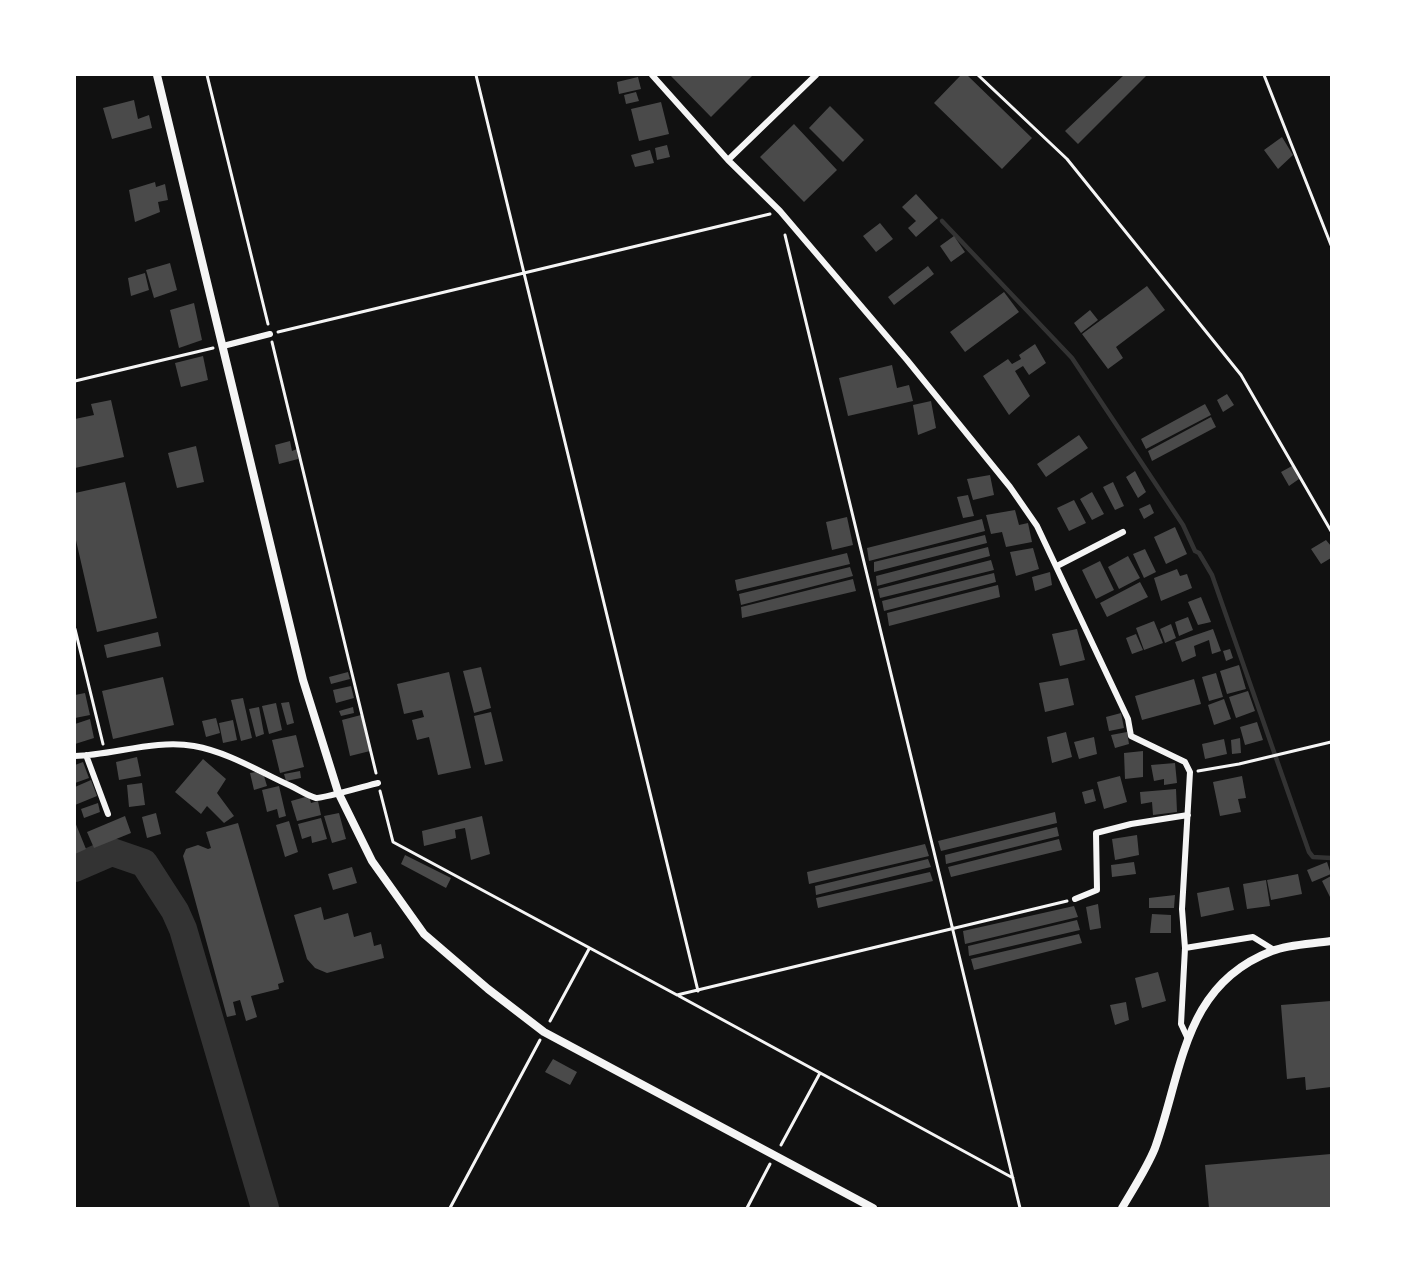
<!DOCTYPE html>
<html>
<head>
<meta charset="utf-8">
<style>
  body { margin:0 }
  #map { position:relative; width:1406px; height:1283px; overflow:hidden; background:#111; font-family:"Noto Sans",sans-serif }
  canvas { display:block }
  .frame { position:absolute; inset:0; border:76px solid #fff; pointer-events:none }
</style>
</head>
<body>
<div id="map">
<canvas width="1406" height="1283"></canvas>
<div class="frame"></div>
</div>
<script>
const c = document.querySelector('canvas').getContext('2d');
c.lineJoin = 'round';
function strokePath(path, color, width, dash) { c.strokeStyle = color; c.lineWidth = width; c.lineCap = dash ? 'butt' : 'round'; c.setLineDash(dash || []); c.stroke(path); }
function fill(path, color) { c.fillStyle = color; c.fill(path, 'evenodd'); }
strokePath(new Path2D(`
  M942,221L1072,358L1183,525L1195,551L1199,553L1212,575L1309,852L1313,857L1331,858`), '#333', 4.5);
strokePath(new Path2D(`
  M75,868L112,852L144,863L175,911L183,929L265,1208`), '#333', 28);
fill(new Path2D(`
  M670,75H753L711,117Z
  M961,75H967L1032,138L1002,169L934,103Z
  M1124,75H1147L1078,144L1065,131Z
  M638,77L641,89L619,94L617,82Z
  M636,92L639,101L626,104L624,95Z
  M134,100L138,119L149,115L152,128L112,139L103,108Z
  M661,102L669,134L639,141L631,109Z
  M830,106L864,140L843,162L809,128Z
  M794,124L837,170L804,202L760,157Z
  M1282,137L1293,155L1278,169L1264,150Z
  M667,145L670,157L657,160L655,148Z
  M650,150L654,163L635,167L631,155Z
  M155,182L156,187L165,184L168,200L158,202L160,212L135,222L129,190Z
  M916,194L938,218L916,237L908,228L916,221L902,207Z
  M880,223L893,239L876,252L863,236Z
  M954,236L965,252L951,262L940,246Z
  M170,263L177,290L154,298L146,270Z
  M928,266L934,274L894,305L888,297Z
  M145,273L149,290L131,296L128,278Z
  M1147,286L1165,310L1116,347L1123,358L1108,369L1082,334Z
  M1004,292L1019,312L965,352L950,332Z
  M194,303L202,340L179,348L170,310Z
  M1090,310L1098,320L1081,333L1074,323Z
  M1035,344L1046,363L1029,375L1023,366L1015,371L1030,396L1009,415L983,376L1008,359L1012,364L1021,359L1019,355Z
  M203,356L208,380L181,387L175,363Z
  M892,365L897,388L909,385L913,401L848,416L839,378Z
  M1227,394L1234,405L1223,412L1217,400Z
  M111,400L124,457L75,468V419L94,415L91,404Z
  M931,401L936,428L918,435L913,405Z
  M1205,404L1211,415L1146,449L1141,439Z
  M1211,417L1216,427L1152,461L1148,451Z
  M1079,435L1088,448L1046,477L1037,464Z
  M290,441L292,451L297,449L298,459L279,464L275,445Z
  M196,446L204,482L177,488L168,453Z
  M1292,466L1299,479L1289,486L1281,472Z
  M1135,471L1146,492L1138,498L1126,477Z
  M990,475L994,495L973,500L967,479Z
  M125,482L157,618L97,632L75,536V493Z
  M1113,482L1124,506L1115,510L1103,487Z
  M1092,492L1104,514L1092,520L1080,499Z
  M968,495L974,516L963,518L957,497Z
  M1074,500L1086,523L1069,531L1057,508Z
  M1150,504L1154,513L1144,519L1139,509Z
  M1015,510L1019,525L1028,523L1032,542L1006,547L1002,532L991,534L986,515Z
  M847,517L853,545L832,550L826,522Z
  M982,519L985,531L869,561L867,548Z
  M1175,527L1187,554L1166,564L1154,537Z
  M985,535L987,543L874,572V562Z
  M1326,540L1331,546V558L1321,564L1311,549Z
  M988,547L990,556L877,586L876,576Z
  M1033,548L1039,569L1016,576L1010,552Z
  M1145,549L1156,572L1144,578L1133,554Z
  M847,553L850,564L737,591L735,580Z
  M1128,556L1140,578L1119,589L1108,567Z
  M991,560L994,570L880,598L878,589Z
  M1100,561L1114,590L1096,599L1082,570Z
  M850,567L853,576L741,605L739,594Z
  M1177,569L1180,576L1187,574L1192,588L1161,601L1154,578Z
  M1050,572L1052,585L1035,591L1032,577Z
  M994,573L996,582L884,611L882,601Z
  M853,579L856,591L742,618L741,607Z
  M1140,582L1148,597L1107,617L1100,603Z
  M998,585L1000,597L889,626L887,613Z
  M1201,597L1211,622L1198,625L1188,602Z
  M1188,617L1193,630L1179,636L1175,622Z
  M1154,621L1163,643L1144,650L1136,628Z
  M1171,624L1176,638L1165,643L1160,629Z
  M1077,629L1085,660L1060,666L1052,634Z
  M1213,629L1221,651L1212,654L1209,640L1194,646L1196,656L1182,662L1175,642Z
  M158,632L161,646L107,658L104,645Z
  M1136,634L1143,650L1132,654L1126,638Z
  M1230,649L1233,658L1226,661L1223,651Z
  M1239,665L1246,689L1227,694L1220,671Z
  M481,667L491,708L474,713L463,671Z
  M348,672L350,679L331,684L329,677Z
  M449,672L471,768L438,775L429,737L417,740L412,720L424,717L422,710L404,714L397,684Z
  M1216,673L1223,697L1209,701L1202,677Z
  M163,677L174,725L113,739L102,691Z
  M1068,678L1074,705L1045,712L1039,683Z
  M1194,679L1201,704L1142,720L1135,696Z
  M351,686L354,698L336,703L333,690Z
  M1248,691L1255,711L1236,718L1229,697Z
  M85,693L90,715L75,718V695Z
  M243,698L252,738L241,741L231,700Z
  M1224,699L1231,719L1214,725L1208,705Z
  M289,702L294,723L287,725L281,703Z
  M276,703L282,730L269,734L262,706Z
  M259,707L264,734L256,737L249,709Z
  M353,707L354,713L341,716L339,711Z
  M491,712L503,761L485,765L474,716Z
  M1121,713L1124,728L1109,731L1106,717Z
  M361,715L370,751L350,756L342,720Z
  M216,718L220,733L206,737L202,721Z
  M90,719L94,738L75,744V724Z
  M233,720L237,740L223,743L219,723Z
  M1257,722L1263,740L1245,745L1240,727Z
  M1066,732L1072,757L1052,763L1047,737Z
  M1127,732L1129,744L1115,748L1111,735Z
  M296,735L304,767L280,773L272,740Z
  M1094,737L1097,754L1079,759L1074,742Z
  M1240,738L1241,753L1232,754L1231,740Z
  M1224,739L1227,754L1205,759L1202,744Z
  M1143,751V777L1125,779L1124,753Z
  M137,757L141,776L119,780L116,762Z
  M203,759L226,779L217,793L234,816L224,823L207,806L201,814L175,792Z
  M83,762L89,778L75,783V765Z
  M1175,763L1177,783L1164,785V779L1154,781L1151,765Z
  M300,771L301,778L286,781L284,774Z
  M256,772L264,776L267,786L254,790L250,773Z
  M1120,776L1127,802L1104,809L1097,782Z
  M1242,776L1246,798L1238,799L1241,812L1220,816L1213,782Z
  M91,780L97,796L75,805V787Z
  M142,783L145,805L129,807L127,785Z
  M279,786L286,816L279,818L277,809L267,812L262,790Z
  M1093,789L1096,801L1085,804L1082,792Z
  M1176,789L1177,812L1153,815L1152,802L1141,804L1140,792Z
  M309,796L311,803L318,801L321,815L297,821L291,801Z
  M98,803L100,812L84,818L81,809Z
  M1055,812L1057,823L941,851L938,841Z
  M156,813L161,834L147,838L142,817Z
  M339,813L346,839L332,843L324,816Z
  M125,816L131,833L94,848L87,832Z
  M482,816L490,854L471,860L465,828L455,830L456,838L424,846L422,831Z
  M321,818L327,839L312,843L311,836L302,839L298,824Z
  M289,821L298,852L285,857L276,825Z
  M75,822L86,849L75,854Z
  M238,823L284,982L278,984L279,989L251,996L257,1017L246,1021L240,1000L233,1002L236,1015L227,1017L183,856L186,849L198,845L208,849L211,848L206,832Z
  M1057,827L1059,836L946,864L945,855Z
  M1137,835L1139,855L1115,860L1112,839Z
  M1059,839L1062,850L951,877L948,867Z
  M925,844L929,856L809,884L807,872Z
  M405,855L451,878L446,888L401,864Z
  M928,859L931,867L816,895L815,886Z
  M1134,862L1136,874L1112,877L1111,865Z
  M1327,862L1331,874L1312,882L1307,870Z
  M352,867L357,883L333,890L328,874Z
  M930,872L933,881L818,908L816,898Z
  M1298,874L1302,894L1271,900L1267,880Z
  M1331,876V899L1322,881Z
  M1266,880L1270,906L1247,909L1243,884Z
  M1229,887L1234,910L1201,917L1197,893Z
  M1175,895L1174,908H1149V898Z
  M1098,904L1101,928L1090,930L1086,907Z
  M1074,906L1078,917L965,944L963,931Z
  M321,907L324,920L348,913L354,937L371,932L374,946L381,944L384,958L327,973L315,968L307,959L294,915Z
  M1152,914L1171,915V933H1150Z
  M1077,920L1080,930L969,956L968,946Z
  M1079,934L1082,943L974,970L971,959Z
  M1158,972L1166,1001L1142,1008L1135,978Z
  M1331,1001V1087L1306,1090L1305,1077L1287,1079L1281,1005Z
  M1126,1002L1129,1020L1115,1025L1110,1005Z
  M553,1059L577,1072L570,1085L545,1072Z
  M1331,1154V1208H1209L1205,1165Z`), '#4a4a4a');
strokePath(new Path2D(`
  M207,75L268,324
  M476,75L698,991
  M978,75L1067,159L1241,375L1331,531
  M1264,75L1331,245
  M785,235L1020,1208
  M278,332L770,214
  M272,342L376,773
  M75,381L213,348
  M75,629L103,744
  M1198,771L1239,764L1331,742
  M380,791L393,842L677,995L1067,901
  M679,996L1013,1178
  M550,1021L589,949
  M781,1145L820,1073
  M450,1208L540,1040
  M747,1208L770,1164`), '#f5f5f5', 3);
strokePath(new Path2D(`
  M652,75L728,160L780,211L907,360L1010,487L1037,526L1128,719L1131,736L1185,762L1190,772L1182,909L1185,948L1181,1024L1188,1039
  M728,160L816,75
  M223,346L270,334
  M1057,566L1123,532
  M86,755L108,814
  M75,756C113,755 156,739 194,746C228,752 260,772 291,786C299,790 308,796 316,798C322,799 369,785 378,783
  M1075,899L1097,890L1096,833L1131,824L1188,815
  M1185,948L1253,937L1274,950`), '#f5f5f5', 6);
strokePath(new Path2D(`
  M157,75L303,680L338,792L372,861L424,934L488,989L544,1032L873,1208
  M1122,1208C1133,1189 1147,1168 1155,1148C1183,1070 1183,985 1272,951C1290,944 1312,944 1331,941`), '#f5f5f5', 8);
</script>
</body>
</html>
